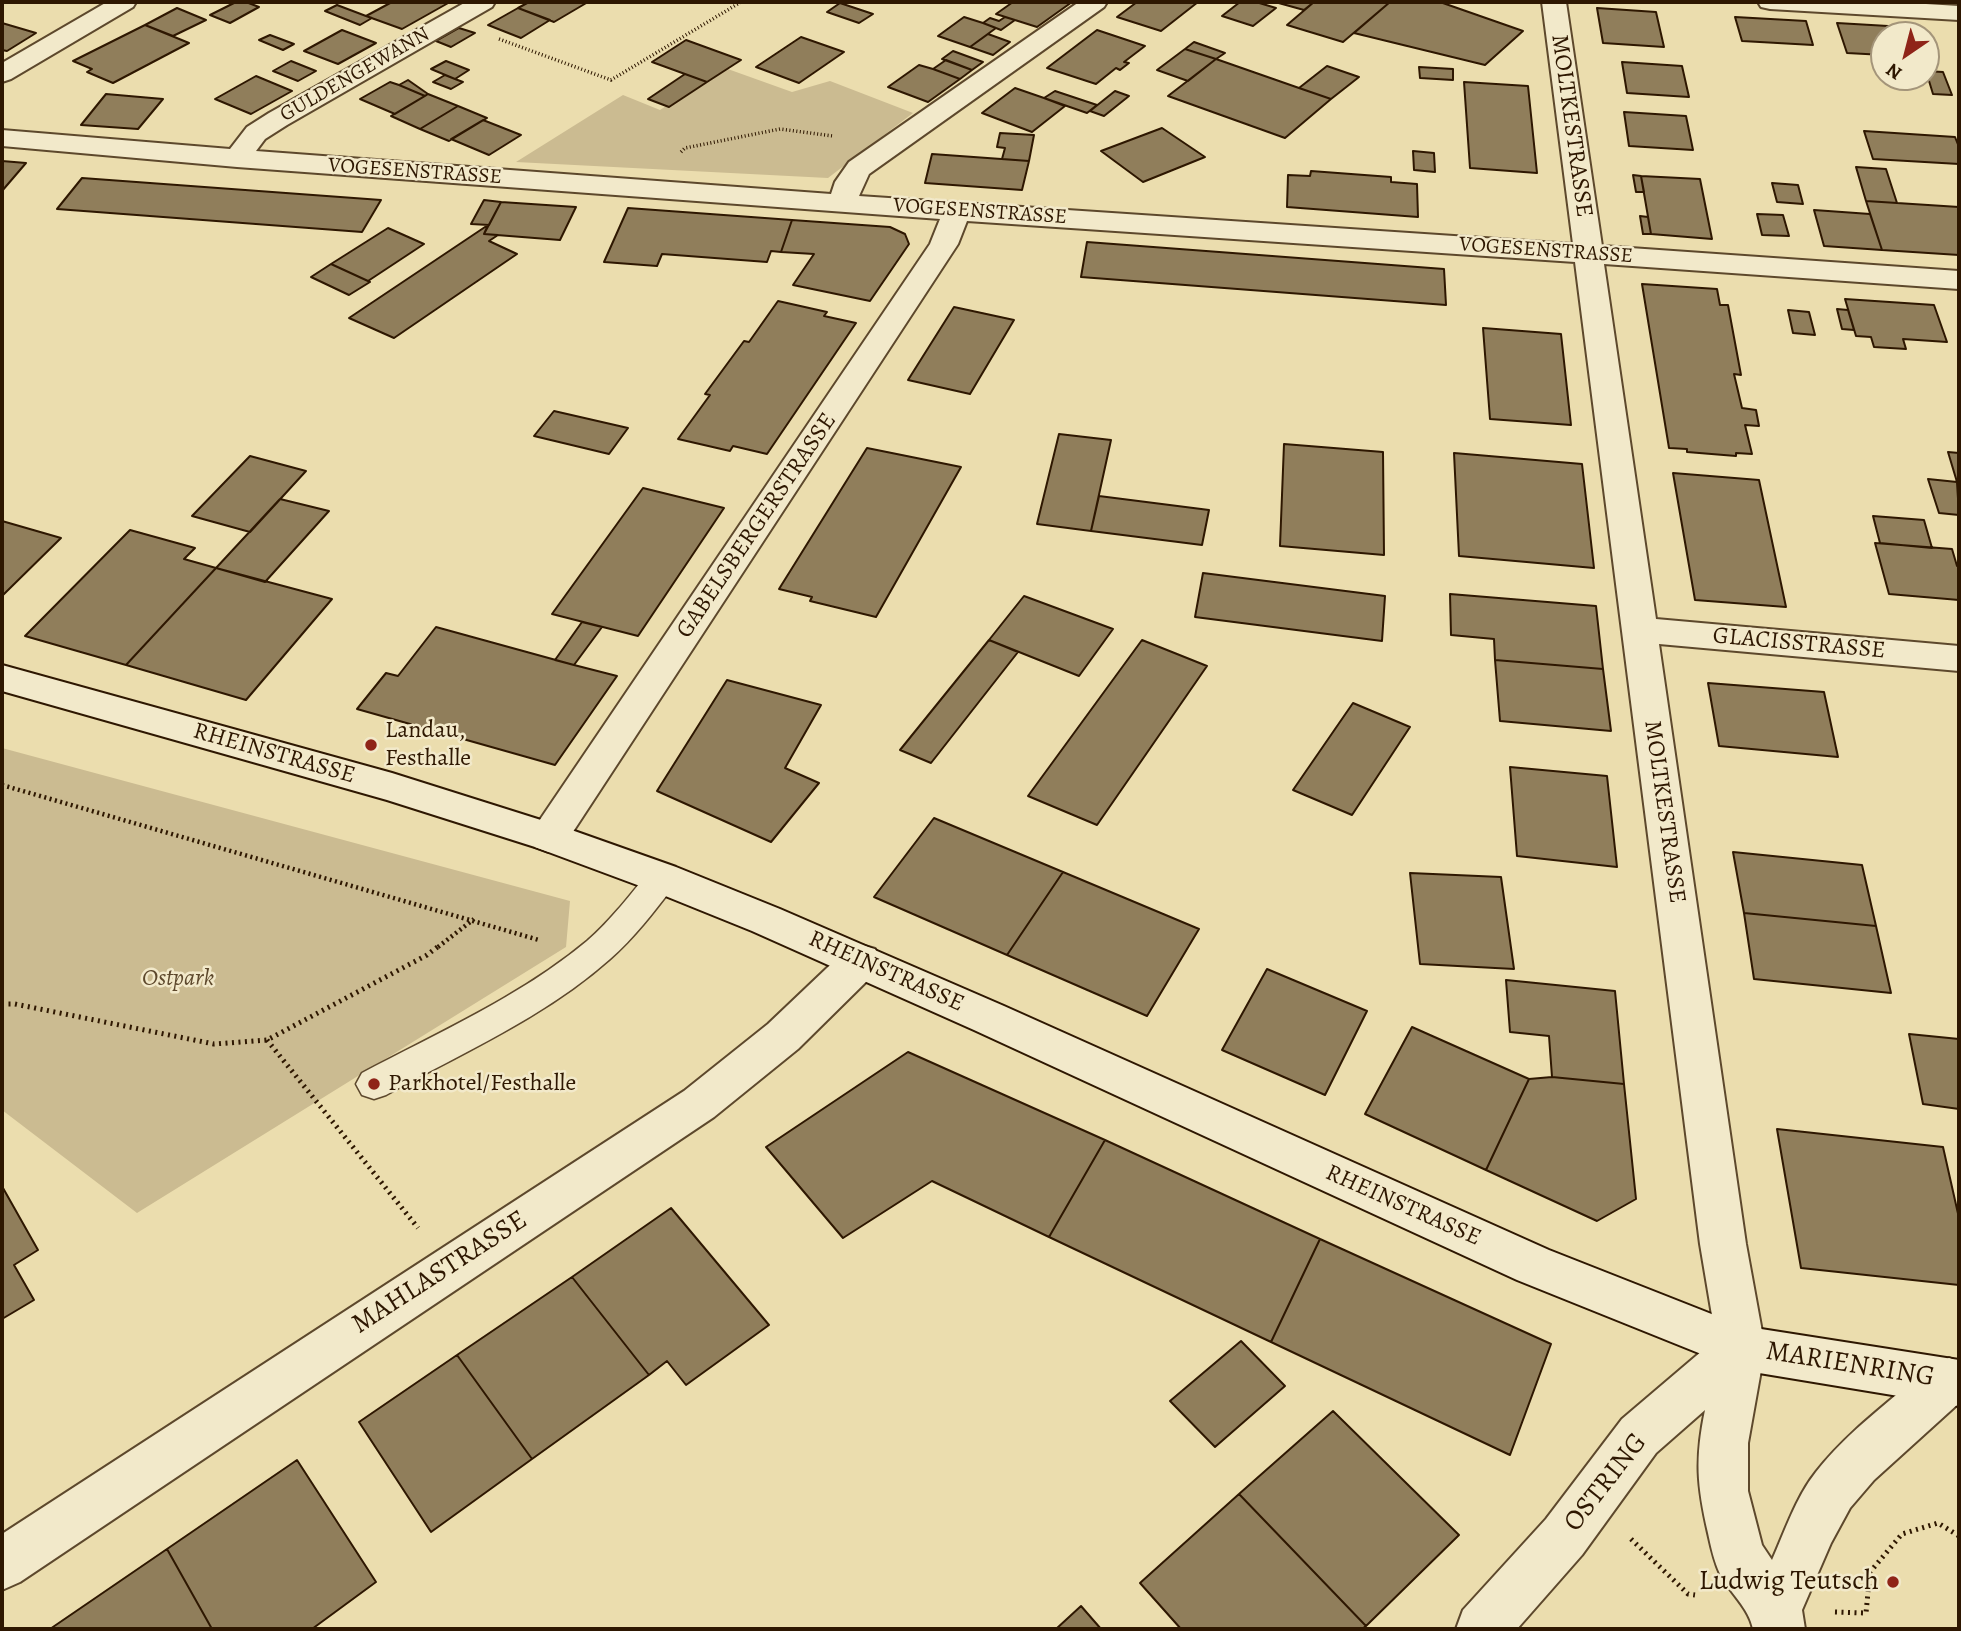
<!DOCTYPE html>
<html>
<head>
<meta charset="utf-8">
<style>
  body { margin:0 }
  #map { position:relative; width:1961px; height:1631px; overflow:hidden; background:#ebddae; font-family:Alegreya,serif }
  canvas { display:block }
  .frame { position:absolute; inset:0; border:4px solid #2e1701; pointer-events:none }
  .north { position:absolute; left:1870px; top:21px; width:70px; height:70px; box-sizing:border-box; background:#f2e9ca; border:2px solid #a4957a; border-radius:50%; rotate:215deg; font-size:19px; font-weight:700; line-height:28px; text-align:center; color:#2e1701 }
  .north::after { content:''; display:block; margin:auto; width:24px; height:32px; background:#8f2418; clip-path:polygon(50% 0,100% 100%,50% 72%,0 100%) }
</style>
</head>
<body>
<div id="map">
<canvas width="1961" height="1631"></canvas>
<div class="frame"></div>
<div class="north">N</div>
</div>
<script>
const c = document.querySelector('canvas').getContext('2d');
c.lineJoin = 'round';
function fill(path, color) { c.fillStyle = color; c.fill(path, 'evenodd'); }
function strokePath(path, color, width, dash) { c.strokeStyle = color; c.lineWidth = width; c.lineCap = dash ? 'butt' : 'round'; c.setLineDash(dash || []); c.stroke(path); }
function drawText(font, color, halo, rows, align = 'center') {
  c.font = font + ' Alegreya,serif'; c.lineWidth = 5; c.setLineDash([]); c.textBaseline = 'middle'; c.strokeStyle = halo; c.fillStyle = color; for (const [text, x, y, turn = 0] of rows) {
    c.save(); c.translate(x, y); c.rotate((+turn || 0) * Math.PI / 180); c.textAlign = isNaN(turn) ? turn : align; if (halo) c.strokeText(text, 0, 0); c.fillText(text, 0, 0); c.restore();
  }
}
fill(new Path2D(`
  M725,68L792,92L830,81L913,113L828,178L516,162L623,95L660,110Z
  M2,748L570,901L566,947L137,1213L2,1110Z`), '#cbbb91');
const building = new Path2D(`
  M236,2H246L259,7L230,23L210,15Z
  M392,2H450L402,29L366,16Z
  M529,2H588L554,22L518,8Z
  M1013,2H1072L1037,27L996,14Z
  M1137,2H1198L1161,31L1117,17Z
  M1240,2H1256L1276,8L1253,26L1222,16Z
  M1275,2H1314L1304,10Z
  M1314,2H1390L1343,42L1287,25Z
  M1390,2H1440L1523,31L1485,65L1354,33Z
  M840,3L873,14L859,23L827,12Z
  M337,5L366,16L372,18L360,25L325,11Z
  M177,8L206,20L173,36L145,25Z
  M518,8L550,20L521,38L488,25Z
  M1597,8L1656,12L1664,47L1603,43Z
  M964,17L983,23L996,28L970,47L938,36Z
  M1005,17L1015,20L1001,30L983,23L990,18L999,21Z
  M1735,17L1806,21L1813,45L1742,41Z
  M2,23L36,33L7,51L2,50Z
  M1837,23L1905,27L1908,35H1884V55L1847,53Z
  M145,25L189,43L113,83L87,72L92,69L73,61Z
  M459,28L475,33L451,47L436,41Z
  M342,30L376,43L338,64L304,51Z
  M1097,30L1145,46L1124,62L1129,63L1120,70L1116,68L1096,84L1047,68Z
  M988,34L1010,42L993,55L970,47Z
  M270,35L294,44L283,50L259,40Z
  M801,37L844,52L799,83L756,67Z
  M686,40L741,60L707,82L652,62Z
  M1194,42L1225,53L1216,59L1185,49Z
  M1185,49L1216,59L1188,81L1157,70Z
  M953,51L983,62L972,70L942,59Z
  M1216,59L1299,88L1331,99L1285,138L1168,96Z
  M946,60L972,70L960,79L933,69Z
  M291,61L316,71L298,81L273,71Z
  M446,61L469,70L455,79L431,69Z
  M1622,62L1682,66L1689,97L1627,93Z
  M919,65L933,69L960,79L928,102L888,87Z
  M1327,66L1359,77L1331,99L1299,88Z
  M1419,67L1453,69V80L1420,78Z
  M1926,71L1943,72L1952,95L1933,94Z
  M685,74L707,82L669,107L648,99Z
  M445,75L455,79L463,82L451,89L433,82Z
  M256,76L292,91L251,114L215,99Z
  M408,80L428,94L425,96L399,85Z
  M390,82L399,85L425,96L395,114L360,99Z
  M1464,82L1528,86L1537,173L1470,168Z
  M1015,88L1044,98L1065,106L1032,132L982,113Z
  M1055,91L1097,105L1087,113L1044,98Z
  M1115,91L1129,96L1104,116L1090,111Z
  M106,94L163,99L138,129L81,125Z
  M428,94L458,106L420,129L391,116Z
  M458,106L487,118L449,141L420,129Z
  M1624,112L1686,116L1693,150L1629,146Z
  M483,120L521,135L489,155L451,139Z
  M1162,128L1205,157L1143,182L1101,151Z
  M1864,131L1955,137L1959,147V164L1873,159Z
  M1000,133L1034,135L1029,161L1002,159L1005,148L997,147Z
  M1413,151L1434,153L1435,172L1414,170Z
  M932,154L1029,161L1022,190L925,183Z
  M2,161L26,163L2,191Z
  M1856,167L1886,169L1897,203L1866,201Z
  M1311,171L1391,177V182L1417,184L1418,217L1287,207L1288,175L1310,176Z
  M1633,175L1641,176L1644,192H1636Z
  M1641,176L1700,179L1712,239L1651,234Z
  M82,178L381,200L362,232L57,209Z
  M1772,183L1798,185L1803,204L1777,202Z
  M484,200L501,202L489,225L471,224Z
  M1866,201L1959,207V255L1882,250Z
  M501,202L576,207L560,240L484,234Z
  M628,208L792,220L781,252L771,251L767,262L662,254L657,266L604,262Z
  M1814,210L1870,214L1882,250L1824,246Z
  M1757,214L1783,215L1789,236L1762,235Z
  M1640,216L1648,217L1651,234H1643Z
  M792,220L890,227L905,234L909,244L870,301L793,285L814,254L781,252Z
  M488,225L484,234L498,235L489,241L517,254L394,338L349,318Z
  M388,228L424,244L368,281L331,264Z
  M1087,242L1444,269L1446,305L1081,277Z
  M331,264L368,281L370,282L349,295L311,277Z
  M1642,284L1717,289L1720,305H1728L1741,375L1734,374L1742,408L1756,410L1759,426L1745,425L1752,454L1736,453V456L1687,452V449L1669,448Z
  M1845,299L1934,305L1947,342L1903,339L1906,349L1874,347L1871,337L1856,336Z
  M778,301L827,312L824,316L856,323L767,454L733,446L730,451L678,439L710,395L705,394L744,341L749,342Z
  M954,307L1014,320L970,394L908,380Z
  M1837,309L1848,310L1854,330L1842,329Z
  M1788,310L1809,312L1815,335L1793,333Z
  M1483,328L1561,334L1571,425L1490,419Z
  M554,411L628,428L609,454L534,436Z
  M1059,434L1111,440L1091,531L1037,524Z
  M1284,444L1383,452L1384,555L1280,546Z
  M867,448L961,467L876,617L810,601L812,597L779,589Z
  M1948,452L1959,453V482H1957Z
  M1454,453L1582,464L1594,568L1459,556Z
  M250,456L306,471L250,532L192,516Z
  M1673,473L1759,480L1786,607L1695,600Z
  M1928,479L1957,482L1959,515L1939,513Z
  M643,488L724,508L638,636L552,614Z
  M1099,496L1209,510L1202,545L1091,531Z
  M280,499L329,511L265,582L216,568Z
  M1873,516L1924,520L1932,548L1880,543Z
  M2,521L61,538L2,596Z
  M130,530L195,548L184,559L216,568L126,665L25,636Z
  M1875,543L1952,549L1957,566H1959V600L1889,594Z
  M216,568L332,599L246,700L126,665Z
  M1203,573L1385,596L1382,641L1195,617Z
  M1450,594L1596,606L1603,669L1495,660L1494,639L1451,635Z
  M1024,596L1113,629L1079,676L989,640Z
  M582,622L602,627L574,665L555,660Z
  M436,627L574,665L617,676L555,765L357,709L386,673L398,676Z
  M989,640L1018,652L931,763L900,750Z
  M1142,640L1207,666L1097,825L1028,796Z
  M1495,660L1603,669L1611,731L1500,721Z
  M727,680L821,705L785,768L819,783L771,842L657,791Z
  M1708,683L1824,692L1838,757L1719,746Z
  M1353,703L1410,727L1352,815L1293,790Z
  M1510,767L1607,776L1617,867L1517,856Z
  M934,818L1063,872L1007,955L874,897Z
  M1733,852L1862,865L1876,926L1744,913Z
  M1063,872L1199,929L1147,1016L1007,955Z
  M1410,873L1501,877L1514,969L1420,964Z
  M1744,913L1876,926L1891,993L1754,979Z
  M1267,969L1367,1011L1325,1095L1222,1050Z
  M1506,980L1615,991L1624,1084L1552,1077L1549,1036L1510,1032Z
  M1412,1027L1529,1079L1486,1170L1365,1114Z
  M1909,1034L1959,1039V1109L1923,1104Z
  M908,1052L1105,1140L1049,1237L932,1181L843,1238L766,1147Z
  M1552,1077L1624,1084L1636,1199L1597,1221L1486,1170L1529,1079Z
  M1777,1129L1943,1147L1959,1218V1285L1801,1268Z
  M1105,1140L1320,1239L1271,1342L1049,1237Z
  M3,1188L38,1250L14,1265L34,1300L2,1319Z
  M671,1208L769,1325L686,1385L667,1361L649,1375L572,1277Z
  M1320,1239L1551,1344L1510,1455L1271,1342Z
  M572,1277L649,1375L532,1459L457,1355Z
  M1241,1341L1285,1386L1215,1447L1170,1401Z
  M457,1355L532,1459L431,1532L359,1422Z
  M1333,1411L1459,1535L1366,1626L1239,1494Z
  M297,1460L376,1582L312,1629H212L167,1549Z
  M1239,1494L1366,1626L1362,1629H1181L1140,1583Z
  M167,1549L212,1629H50Z
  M1081,1606L1101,1629H1056Z`);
fill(building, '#907e5b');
strokePath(building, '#2e1701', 2);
const lane = new Path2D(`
  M662,865L673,869L678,878L673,887C654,912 634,938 610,959C545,1017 462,1053 386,1095L374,1099L362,1095L356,1084L362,1073C437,1033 520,997 587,941C611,920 631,894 651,869Z`);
const street = new Path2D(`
  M107,2H136L133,7L11,79L2,82V63Z
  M466,2H495L492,7L287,125L265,139L256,151L831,194L835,182L849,162L1079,2H1107L1104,7L869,174L859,196L1573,244L1542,2H1566L1602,246L1959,271V289L1604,264L1656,619L1959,646V671L1659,644L1746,1244L1765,1348L1748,1443V1491L1762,1545L1772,1560C1785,1531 1796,1497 1816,1472C1848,1431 1893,1399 1932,1365L1949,1358L1959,1362V1403L1874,1480L1850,1508L1831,1543L1802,1610L1805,1629H1753C1749,1608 1730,1593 1720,1574C1714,1561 1711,1547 1708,1533C1697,1485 1695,1459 1705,1410L1656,1453L1582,1555L1517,1629H1456L1463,1610L1546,1519L1622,1419L1716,1339L1700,1244L1575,262L967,221L958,244L563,847L549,852L535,847L530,837L535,827L930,244L940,219L237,167L2,146V130L230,149L247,127L269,113Z
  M1758,2H1893L1959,6V20L1770,9L1761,7Z
  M861,945L875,949L881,961L875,973L798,1049L714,1117L20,1582L2,1590V1534L684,1091L768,1024L847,949Z`);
const secondary = new Path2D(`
  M2,665L392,773L563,827L676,867L780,909L1004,1006L1549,1250L1742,1326L1959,1360V1406L1741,1370L1517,1280L974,1030L752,931L648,889L535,847L387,800L2,691Z`);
strokePath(lane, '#5d482c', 3);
strokePath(street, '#5d482c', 4);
strokePath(secondary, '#2e1701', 4);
strokePath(new Path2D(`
  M499,39L611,80L741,2
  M681,152L685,148L780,129L833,136`), '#2e1701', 3.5, [1, 2.5]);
strokePath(new Path2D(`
  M2,785L539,940
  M438,947L474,919`), '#2e1701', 4.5, [2, 3.5]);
strokePath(new Path2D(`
  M2,1004H15L214,1044L267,1040L427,955L440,945
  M267,1040L418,1228
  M1631,1539L1688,1594L1695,1595
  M1835,1612L1866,1613L1870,1572L1902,1534L1938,1523L1959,1536`), '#2e1701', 5, [2, 4.5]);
fill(lane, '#f2e9ca');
fill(street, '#f2e9ca');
fill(secondary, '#f2e9ca');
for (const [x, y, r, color] of [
  [371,745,7,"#8f2418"],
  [374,1084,7,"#8f2418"],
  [1893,1582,7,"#8f2418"]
]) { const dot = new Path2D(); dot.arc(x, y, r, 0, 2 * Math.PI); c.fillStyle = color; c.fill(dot); strokePath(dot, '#f2e9ca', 2.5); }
drawText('21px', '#2e1701', '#f2e9ca', [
  ["GULDENGEWANN",355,75,-30],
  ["VOGESENSTRASSE",415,172,4],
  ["VOGESENSTRASSE",980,212,4],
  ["VOGESENSTRASSE",1546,251,4]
]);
drawText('24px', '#2e1701', '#f2e9ca', [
  ["MOLTKESTRASSE",1571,126,82],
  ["GABELSBERGERSTRASSE",757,526,-56],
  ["GLACISSTRASSE",1799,644,5],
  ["RHEINSTRASSE",274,754,16],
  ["MOLTKESTRASSE",1664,812,82],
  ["RHEINSTRASSE",886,972,24],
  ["RHEINSTRASSE",1403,1206,24]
]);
drawText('24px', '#2e1701', '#f2e9ca', [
  ["Landau,",385,731],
  ["Festhalle",385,759],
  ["Parkhotel/Festhalle",388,1084]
], 'left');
drawText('italic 24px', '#5d482c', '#f2e9ca', [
  ["Ostpark",178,979]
]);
drawText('28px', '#2e1701', '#f2e9ca', [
  ["MAHLASTRASSE",440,1273,-33],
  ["MARIENRING",1850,1365,9],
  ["OSTRING",1606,1483,-52]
]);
drawText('28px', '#2e1701', '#f2e9ca', [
  ["Ludwig Teutsch",1879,1582]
], 'right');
</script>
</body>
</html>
